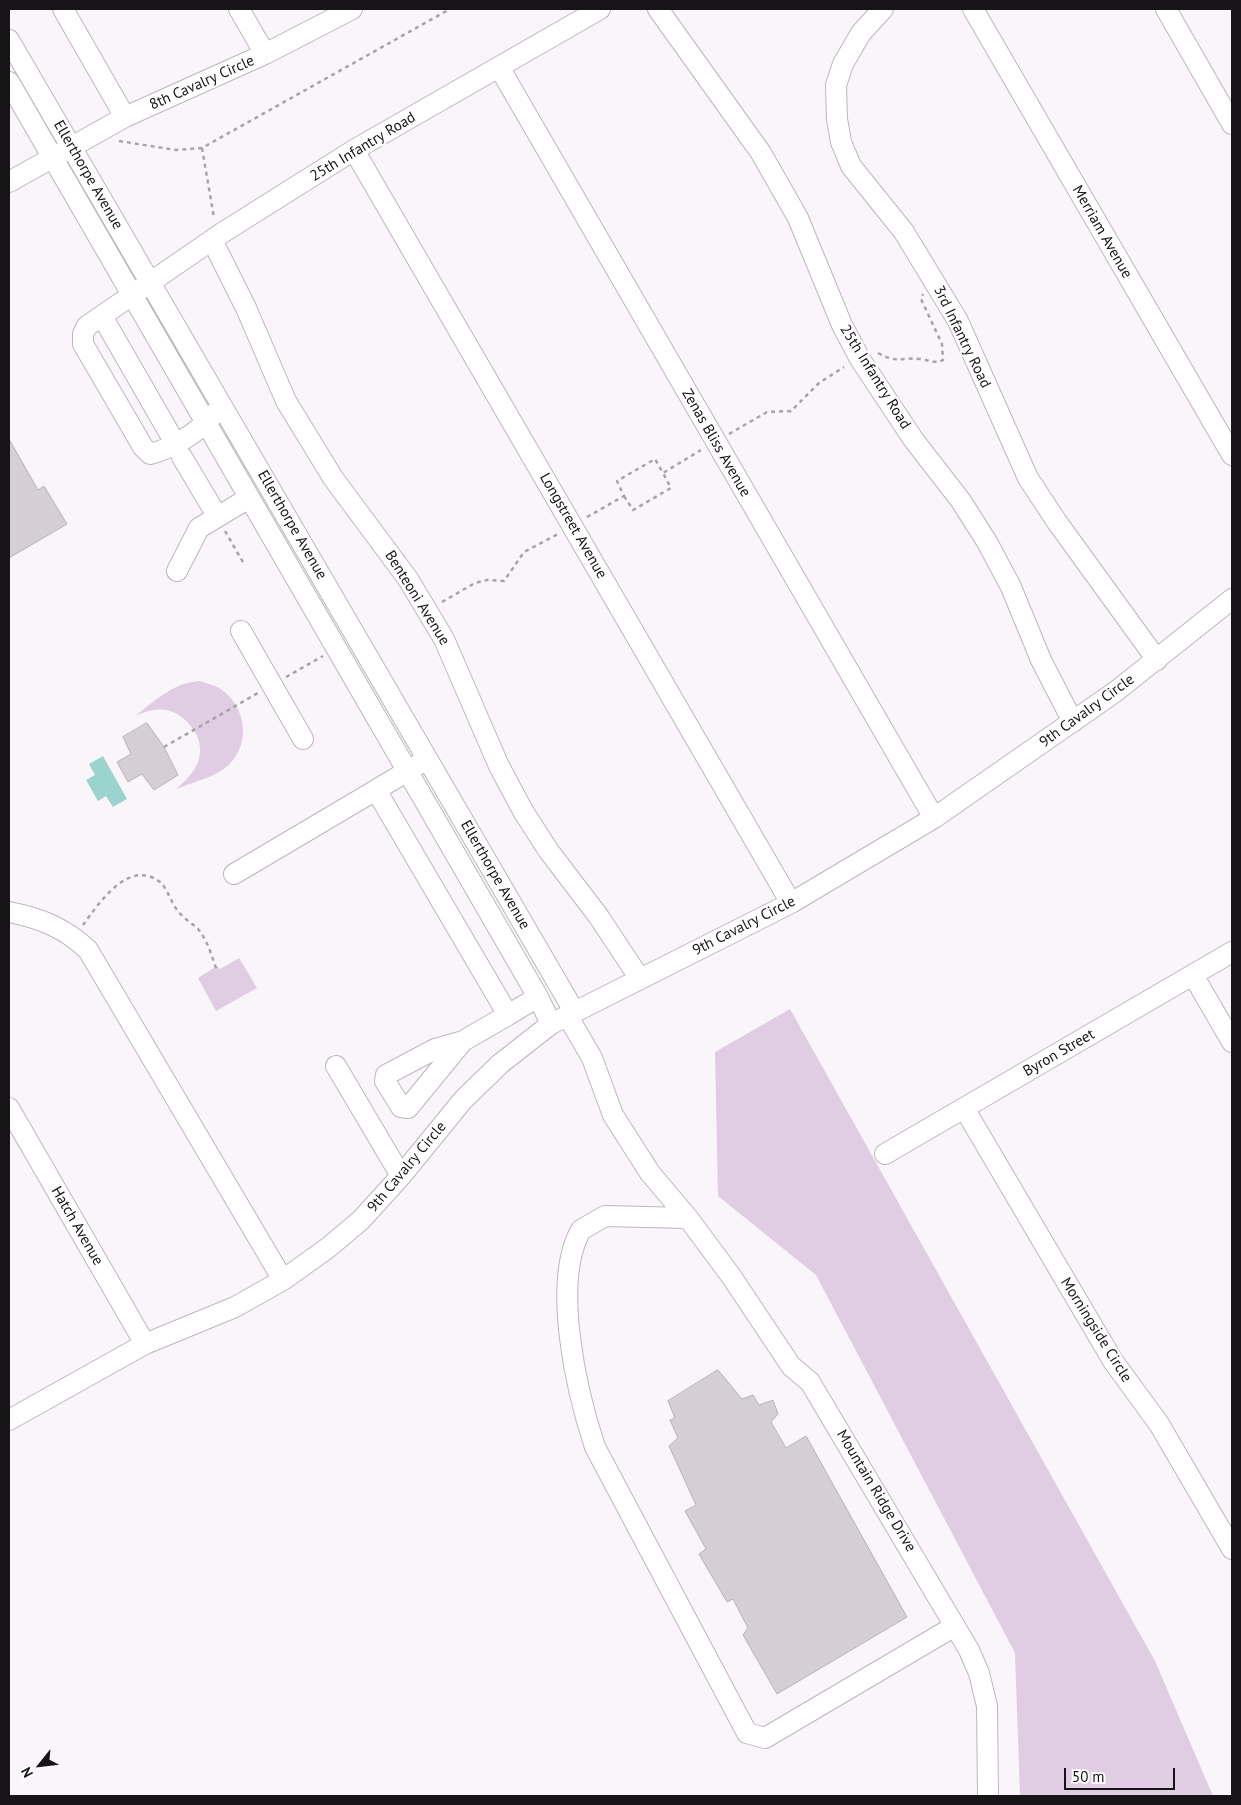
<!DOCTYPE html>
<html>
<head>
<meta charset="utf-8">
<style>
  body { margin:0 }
  #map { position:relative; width:1241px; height:1805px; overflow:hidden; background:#faf5fb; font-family:"PT Sans",sans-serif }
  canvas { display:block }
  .frame { position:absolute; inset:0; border:10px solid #161416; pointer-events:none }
  .north { position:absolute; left:15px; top:1740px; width:50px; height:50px; -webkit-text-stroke:4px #fff; paint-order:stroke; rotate:241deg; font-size:14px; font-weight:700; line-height:20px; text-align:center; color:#161416 }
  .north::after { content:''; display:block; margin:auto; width:18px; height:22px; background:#161416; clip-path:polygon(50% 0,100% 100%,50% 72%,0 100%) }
  .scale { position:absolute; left:1064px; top:1768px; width:111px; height:22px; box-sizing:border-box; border:2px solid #161416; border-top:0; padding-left:6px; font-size:15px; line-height:18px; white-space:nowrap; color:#161416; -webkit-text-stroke:4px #fff; paint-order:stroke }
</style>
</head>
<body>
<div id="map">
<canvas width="1241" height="1805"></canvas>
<div class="frame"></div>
<div class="north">N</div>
<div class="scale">50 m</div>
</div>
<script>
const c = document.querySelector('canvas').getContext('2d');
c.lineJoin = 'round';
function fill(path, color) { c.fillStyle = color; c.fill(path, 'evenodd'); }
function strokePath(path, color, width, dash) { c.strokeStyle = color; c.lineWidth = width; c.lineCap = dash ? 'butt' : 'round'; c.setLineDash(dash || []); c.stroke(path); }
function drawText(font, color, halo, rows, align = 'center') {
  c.font = font + ' "PT Sans",sans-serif'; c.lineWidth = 4.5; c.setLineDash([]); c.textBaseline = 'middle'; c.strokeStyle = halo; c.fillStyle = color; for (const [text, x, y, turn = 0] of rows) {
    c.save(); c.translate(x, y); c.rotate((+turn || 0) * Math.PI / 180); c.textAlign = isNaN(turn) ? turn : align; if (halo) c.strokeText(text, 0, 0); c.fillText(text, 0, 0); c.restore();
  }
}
fill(new Path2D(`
  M200,681C207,684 216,685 222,690C248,709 251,748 225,768C212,778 191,783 176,789C184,782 194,773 198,762C202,752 200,740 195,732C180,708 159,704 135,716C155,701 174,682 200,681Z
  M239,958L257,988L216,1011L198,978L217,966L220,969Z
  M790,1009L1155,1661L1213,1796H1020L1015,1653L816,1275L718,1196L715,1052Z`), '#e0cce3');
fill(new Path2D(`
  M103,756L127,799L113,807L106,796L98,801L86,780L95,775L89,764Z`), '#9bd4ce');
const building = new Path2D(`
  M9,439L38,490L44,486L67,524L9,558Z
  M147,723L164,747L178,775L154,790L142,774L128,782L117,762L131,754L123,737Z
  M718,1370L742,1399L753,1395L759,1405L773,1400L778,1414L771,1422L786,1448L806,1436L907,1617L777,1694L743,1635L748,1628L733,1599L727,1602L699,1554L706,1549L685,1511L696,1505L669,1446L678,1438L670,1420L675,1418L668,1401Z`);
fill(building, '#d5cfd5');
strokePath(building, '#b7b2b8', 1);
const minor = new Path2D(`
  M63,9L125,117
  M239,9L265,54
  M658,9L761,153L798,218L842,325L860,359L913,439L961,501L987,542L1011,587L1041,660L1073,722
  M883,9L861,33L843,64L836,85L837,119L841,142L851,166L904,232L958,321L1028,478L1057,522L1157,660
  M973,9L1232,455
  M1166,9L1232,124
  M9,40L574,1011
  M499,67L934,818
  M9,82L538,997L551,1024
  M354,150L791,903
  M9,182L125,117L265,54L352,9
  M212,240L246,308L286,401L333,478L408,579L444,639L499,766L523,811L548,850L599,917L640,979
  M102,316L175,443
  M214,414C200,431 172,449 150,454L143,447L83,344V334L87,326L222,233L354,150L600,9
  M182,457L217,516
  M177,571L199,528L249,498
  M241,631L303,739
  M419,764L376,790L508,1015L538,997
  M234,874L376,790
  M9,912C40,918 65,928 88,950L283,1280
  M1193,975L1232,1042
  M567,1015L592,1058L613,1115L650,1173L688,1218L731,1276L791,1366L810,1382L969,1650L979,1673L987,1706L988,1796
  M463,1041L435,1049L386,1075L385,1081L401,1107L408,1108L463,1041L508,1015
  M336,1066L401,1176
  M9,1108L145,1344
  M964,1108L1113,1361L1159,1424L1232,1549
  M885,1154L1232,952
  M688,1218L605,1216L581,1230C551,1282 577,1393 595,1447L747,1733L765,1738L955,1626
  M9,1420L145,1344L235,1307L283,1280L329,1247L361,1220L401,1176L463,1100L500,1064L551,1024L791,903L934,818L1115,692L1232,599`);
strokePath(minor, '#bcb7bd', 22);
strokePath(new Path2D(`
  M119,141L176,150L202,148L450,9
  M202,148L214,218
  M878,353C898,364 901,357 920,359C929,360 935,364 943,360L942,344L921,299L923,294
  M729,434L767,412L791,411L819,383L844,367
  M624,496L633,510L671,488L663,473
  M587,517L624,496L617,481L655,459L663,473L701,450
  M225,531L244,564
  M442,602L475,583L487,580L504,581L524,552L558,534
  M286,677L323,656
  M164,747L258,693
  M83,925C99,903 129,858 160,882C168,889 171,903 178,911C184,919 192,923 198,929C208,941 212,957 217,971`), '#a7a3a7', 2.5, [4, 4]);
strokePath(minor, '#fff', 20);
drawText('15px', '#161416', '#fff', [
  ["8th Cavalry Circle",202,83,-24],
  ["25th Infantry Road",363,147,-31],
  ["Ellerthorpe Avenue",88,175,60],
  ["Merriam Avenue",1102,232,60],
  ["3rd Infantry Road",962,337,64],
  ["25th Infantry Road",875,377,58],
  ["Zenas Bliss Avenue",716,443,60],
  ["Ellerthorpe Avenue",292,525,60],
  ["Longstreet Avenue",573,526,60],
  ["Benteoni Avenue",417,598,58],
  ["9th Cavalry Circle",1087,711,-36],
  ["Ellerthorpe Avenue",495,875,60],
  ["9th Cavalry Circle",744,926,-27],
  ["Byron Street",1059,1053,-30],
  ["9th Cavalry Circle",407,1167,-50],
  ["Hatch Avenue",77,1226,60],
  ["Morningside Circle",1096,1330,58],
  ["Mountain Ridge Drive",876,1491,59]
]);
</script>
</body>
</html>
